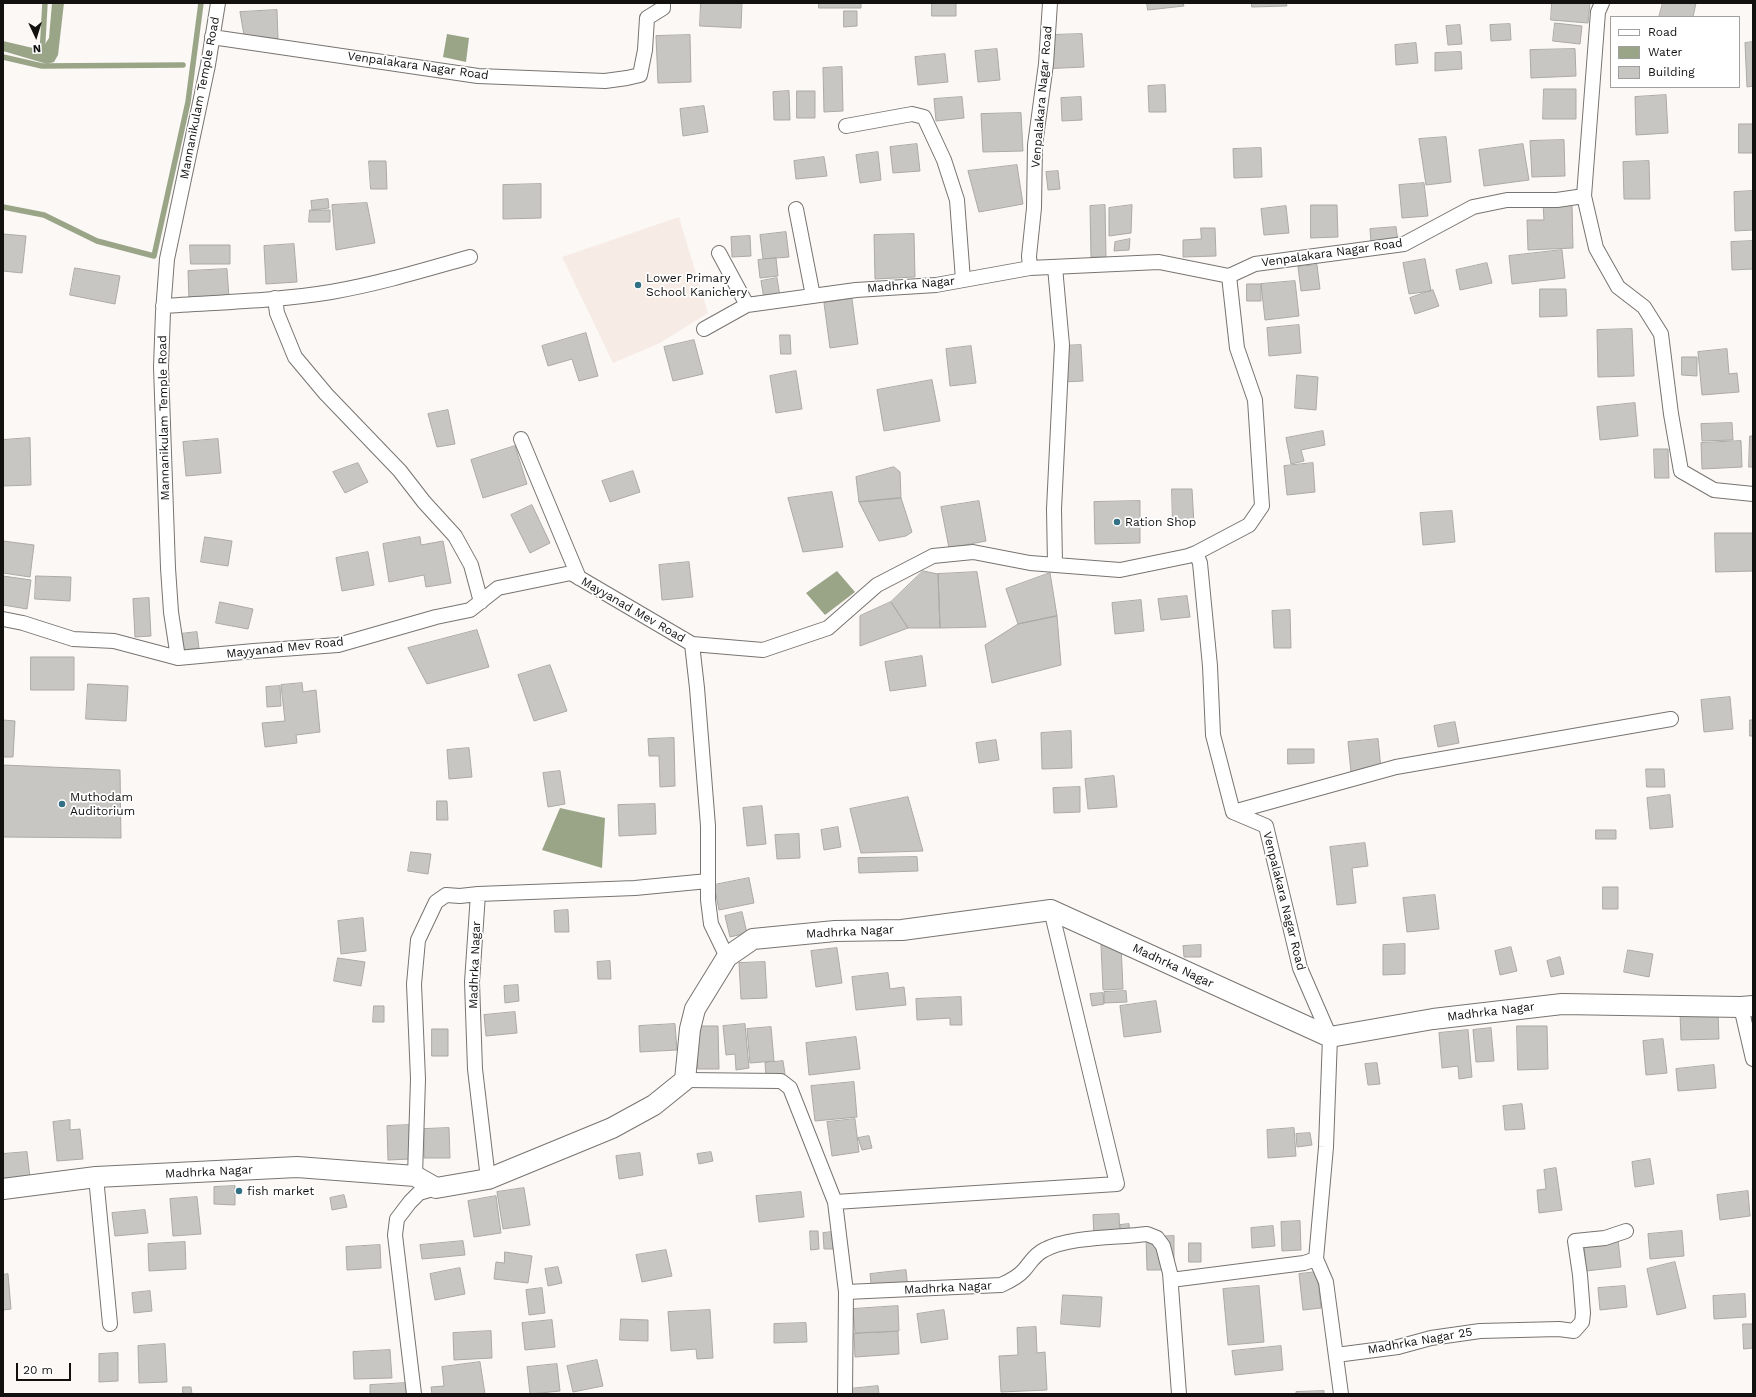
<!DOCTYPE html>
<html>
<head>
<meta charset="utf-8">
<style>
  body { margin:0 }
  #map { position:relative; width:1756px; height:1397px; overflow:hidden; background:#fcf8f6; font-family:"Work Sans",sans-serif }
  canvas { display:block }
  .frame { position:absolute; inset:0; border:4px solid #121110; pointer-events:none }
  .legend { position:absolute; left:1610px; top:16px; width:130px; height:72px; box-sizing:border-box; background:#fff; border:1px solid #a0a09f; margin:0; padding:5px 7px; list-style:none; font-size:12px; color:#121110 }
  .legend li { display:flex; align-items:center; gap:8px; height:20px }
  .legend b { width:20px; border:1px solid #a0a09f }
  .north { position:absolute; left:16px; top:16px; width:40px; height:40px; -webkit-text-stroke:3px #fff; paint-order:stroke; rotate:176deg; font-size:11px; font-weight:700; line-height:16px; text-align:center; color:#121110 }
  .north::after { content:''; display:block; margin:auto; width:14px; height:18px; background:#121110; clip-path:polygon(50% 0,100% 100%,50% 72%,0 100%) }
  .scale { position:absolute; left:16px; top:1363px; width:55px; height:18px; box-sizing:border-box; border:2px solid #121110; border-top:0; padding-left:5px; font-size:12px; line-height:14px; white-space:nowrap; color:#121110; -webkit-text-stroke:3px #fff; paint-order:stroke }
</style>
</head>
<body>
<div id="map">
<canvas width="1756" height="1397"></canvas>
<div class="frame"></div>
<ul class="legend">
<li><b style="height:5px;background:#fff"></b>Road</li>
<li><b style="height:11px;background:#9aa587"></b>Water</li>
<li><b style="height:11px;background:#c7c6c2"></b>Building</li>
</ul>
<div class="north">N</div>
<div class="scale">20 m</div>
</div>
<script>
const c = document.querySelector('canvas').getContext('2d');
c.lineJoin = 'round';
function fill(path, color) { c.fillStyle = color; c.fill(path, 'evenodd'); }
function strokePath(path, color, width, dash) { c.strokeStyle = color; c.lineWidth = width; c.lineCap = dash ? 'butt' : 'round'; c.setLineDash(dash || []); c.stroke(path); }
function drawText(font, color, halo, rows, align = 'center') {
  c.font = font + ' "Work Sans",sans-serif'; c.lineWidth = 3.5; c.setLineDash([]); c.textBaseline = 'middle'; c.strokeStyle = halo; c.fillStyle = color; for (const [text, x, y, turn = 0] of rows) {
    c.save(); c.translate(x, y); c.rotate((+turn || 0) * Math.PI / 180); c.textAlign = isNaN(turn) ? turn : align; if (halo) c.strokeText(text, 0, 0); c.fillText(text, 0, 0); c.restore();
  }
}
fill(new Path2D(`
  M679,217L708,313L660,343L613,363L562,257Z`), '#f6ece5');
fill(new Path2D(`
  M52,3H64L58,55L54,62L47,64L3,51V41L33,48L43,47L49,38Z
  M447,34L469,38L466,62L443,57Z
  M837,571L855,592L825,615L806,593Z
  M560,808L605,818L602,868L542,850Z`), '#9aa587');
strokePath(new Path2D(`
  M42,55L45,3
  M3,57L42,66L183,65
  M3,207L44,215L97,241L154,256L188,102L201,3`), '#9aa587', 5.5);
const building = new Path2D(`
  M701,3H742L741,28L700,26Z
  M819,3H861V8H819Z
  M932,3H956V16H932Z
  M1147,3H1183L1184,6L1148,10Z
  M1252,3H1286L1287,6L1252,7Z
  M1552,3H1590L1588,23L1551,20Z
  M1663,3H1696L1693,17H1659Z
  M277,10L278,39L244,35L240,12Z
  M844,11H857V26L844,27Z
  M1555,23L1582,26L1580,44L1553,41Z
  M1510,24L1511,40L1491,41L1490,25Z
  M1460,25L1462,44L1448,45L1446,26Z
  M1082,34L1084,67L1041,69L1051,35Z
  M690,35L691,82L658,83L656,36Z
  M1753,42V86L1747,87L1745,43Z
  M1416,43L1418,63L1396,65L1395,45Z
  M997,49L1000,80L978,82L975,51Z
  M1575,49L1576,76L1531,78L1530,50Z
  M1461,52L1462,69L1435,71V53Z
  M945,54L948,82L918,85L915,57Z
  M842,67L843,111L824,112L823,68Z
  M1165,85L1166,112H1149L1148,86Z
  M1544,89H1576V119H1543Z
  M789,91L790,120H774L773,92Z
  M797,91H815V118H797Z
  M1666,95L1668,133L1636,135L1635,97Z
  M962,97L964,118L936,121L934,99Z
  M1081,97L1082,120L1062,121L1061,98Z
  M704,106L708,132L683,136L680,109Z
  M1021,113L1023,151L983,152L981,114Z
  M1739,124H1753V153H1739Z
  M1446,137L1451,182L1426,185L1419,139Z
  M1564,140L1565,176L1532,177L1530,141Z
  M917,144L920,171L893,173L890,147Z
  M1523,144L1529,180L1484,186L1479,150Z
  M1261,148L1262,177L1234,178L1233,149Z
  M878,152L881,180L860,183L856,155Z
  M824,157L827,176L796,179L794,161Z
  M369,161H386L387,189H371Z
  M1649,161L1650,199H1624L1623,162Z
  M1017,165L1023,204L979,212L968,171Z
  M1058,171L1060,189L1048,190L1046,172Z
  M1424,183L1428,216L1402,218L1399,185Z
  M541,184V218L503,219V185Z
  M1753,191V230L1735,231L1734,192Z
  M328,199L329,208L312,210L311,201Z
  M367,203L375,243L336,250L332,205Z
  M1572,204L1573,248L1528,250L1527,220H1544L1543,205Z
  M1105,205L1106,257H1091L1090,206Z
  M1132,205L1131,233L1109,236V208Z
  M1311,205H1337L1338,237L1311,238Z
  M1286,206L1289,233L1264,235L1261,209Z
  M310,210H330V222H309Z
  M1396,227L1398,241L1371,243L1370,229Z
  M1201,228H1215L1216,256L1183,257V240L1201,239Z
  M786,232L789,257L763,259L760,235Z
  M3,234L26,236L22,273L3,271Z
  M914,234L915,277L875,279L874,235Z
  M750,236L751,256L732,257L731,237Z
  M1130,239L1129,250L1114,251L1115,242Z
  M1753,241V269L1732,270L1731,242Z
  M294,244L297,282L266,284L264,246Z
  M190,245H230V264H191Z
  M1562,250L1565,278L1512,284L1509,256Z
  M776,258L778,276L760,278L758,260Z
  M1425,259L1431,291L1409,294L1403,263Z
  M1487,263L1492,283L1460,290L1456,270Z
  M1317,265L1320,289L1301,291L1298,267Z
  M75,268L120,276L115,304L70,295Z
  M227,269L229,298L189,300L188,271Z
  M777,278L780,296L764,299L761,281Z
  M1295,281L1299,316L1265,320L1261,284Z
  M1247,284H1261V301H1247Z
  M1540,289H1566L1567,316L1540,317Z
  M1433,290L1439,306L1415,314L1410,298Z
  M852,299L858,344L830,348L824,303Z
  M1299,325L1301,353L1269,356L1267,328Z
  M1632,329L1634,376L1598,377L1597,330Z
  M586,333L598,376L579,381L572,359L548,366L542,346Z
  M780,335H790L791,354H781Z
  M694,340L703,374L673,381L664,347Z
  M1081,345L1083,381L1063,382L1061,346Z
  M971,346L976,383L950,386L946,349Z
  M1727,349L1729,374L1737,373L1739,392L1702,395L1698,352Z
  M1682,357H1697V376L1682,375Z
  M796,371L802,409L776,413L770,376Z
  M1297,375L1318,377L1316,410L1295,408Z
  M932,380L940,421L884,431L877,390Z
  M1635,403L1638,436L1600,440L1597,407Z
  M448,410L455,444L437,447L428,414Z
  M1732,423L1733,440L1702,441L1701,424Z
  M1323,431L1325,445L1301,450L1304,461L1291,464L1286,438Z
  M1750,436H1753V467H1749Z
  M30,438L31,485L3,486V440Z
  M218,439L221,473L186,476L183,442Z
  M1741,441L1742,467L1702,469L1701,443Z
  M515,446L527,484L483,498L471,460Z
  M1654,449H1668L1669,478H1655Z
  M358,463L368,482L345,493L333,472Z
  M1313,463L1315,492L1287,495L1284,466Z
  M894,467L900,472L901,498L859,502L856,477Z
  M633,471L640,492L610,502L602,481Z
  M1172,489H1192L1194,525L1173,526Z
  M832,492L843,547L803,552L788,498Z
  M901,498L912,532L906,536L879,541L859,502Z
  M979,501L986,541L949,548L941,507Z
  M1140,501V543L1095,544L1094,502Z
  M532,505L550,543L530,553L511,515Z
  M1452,511L1455,542L1423,545L1420,513Z
  M1715,533H1753V571L1716,572Z
  M205,537L232,541L228,566L201,562Z
  M420,537L421,545L443,541L451,583L426,587L424,575L389,582L383,544Z
  M3,541L34,545L30,577L3,573Z
  M368,552L374,585L342,591L336,558Z
  M689,562L693,597L662,600L659,565Z
  M923,571L938,574L940,628H908L891,602Z
  M977,572L986,627L940,628L938,574Z
  M1050,573L1057,616L1018,624L1006,589Z
  M3,576L31,580L27,609L3,605Z
  M36,576L71,577L70,601L35,599Z
  M1187,596L1190,617L1161,620L1158,599Z
  M149,598L151,636L135,637L133,599Z
  M1141,600L1144,631L1115,634L1112,603Z
  M220,602L253,609L248,629L216,623Z
  M891,602L908,628L860,646V616Z
  M1290,610L1291,648H1274L1272,611Z
  M1057,616L1061,665L992,683L985,645L1018,624Z
  M477,630L489,667L427,684L408,648Z
  M197,632L199,648L182,650L180,634Z
  M922,656L926,686L890,691L885,662Z
  M31,657H74V690H31Z
  M550,665L567,711L534,721L518,675Z
  M302,683L303,692L316,690L320,732L296,735L297,743L265,747L262,723L285,721L281,685Z
  M88,684L128,686L126,721L86,719Z
  M280,686L281,706L267,707L266,687Z
  M1730,697L1733,729L1704,732L1701,700Z
  M3,720L15,721L13,757H3Z
  M1750,720H1753V736H1750Z
  M1455,722L1459,743L1438,747L1434,726Z
  M1071,731L1072,768L1042,769L1041,733Z
  M674,738L675,786L660,787L659,756H649L648,739Z
  M1378,739L1381,769L1351,772L1348,742Z
  M996,740L999,760L979,763L976,743Z
  M469,748L472,777L449,779L447,750Z
  M1288,749H1314V763L1288,764Z
  M3,765L120,770L121,838L3,837Z
  M1646,769H1664L1665,787H1647Z
  M560,771L565,804L548,807L543,773Z
  M1114,776L1117,807L1088,809L1085,779Z
  M1080,787V812L1054,813L1053,788Z
  M1670,795L1673,827L1650,829L1647,798Z
  M908,797L923,851L861,853L850,809Z
  M437,801H447L448,820H437Z
  M655,804L656,834L619,836L618,805Z
  M762,806L766,844L747,846L743,808Z
  M838,827L841,847L824,850L821,830Z
  M1596,830H1616V839H1596Z
  M799,834L800,858L777,859L775,835Z
  M1365,843L1368,866L1352,868L1356,903L1337,905L1330,847Z
  M411,852L431,854L428,874L408,871Z
  M917,857L918,871L859,873L858,858Z
  M749,878L754,903L719,910L714,885Z
  M1603,887H1618V909H1603Z
  M1435,895L1439,929L1407,932L1403,898Z
  M568,910L569,932H555L554,911Z
  M742,912L747,933L730,937L725,916Z
  M363,918L366,951L341,954L338,921Z
  M1121,944L1123,989L1103,990L1101,945Z
  M1405,944V974L1383,975V945Z
  M1201,945V957H1184L1183,946Z
  M1511,947L1517,971L1500,975L1495,951Z
  M837,948L842,983L816,987L811,951Z
  M1628,950L1653,954L1649,977L1624,972Z
  M1560,957L1564,974L1551,977L1547,961Z
  M338,958L365,962L361,986L334,981Z
  M610,961L611,979H598L597,962Z
  M765,962L767,998L741,999L739,963Z
  M888,973L890,989L904,987L906,1005L856,1010L852,977Z
  M518,985L519,1001L505,1003L504,986Z
  M1126,991L1127,1002L1104,1003V992Z
  M1103,993L1104,1004L1092,1006L1090,994Z
  M961,997L962,1025H950V1018L917,1020L916,999Z
  M1156,1001L1161,1032L1124,1037L1120,1006Z
  M374,1006H384V1022H373Z
  M515,1012L517,1033L486,1036L484,1015Z
  M1718,1012L1719,1039L1681,1040L1680,1013Z
  M675,1024L677,1050L640,1052L639,1026Z
  M745,1024L749,1068L736,1070L735,1054L726,1055L723,1026Z
  M697,1026H718L719,1069H698Z
  M1517,1026H1547L1548,1069L1518,1070Z
  M771,1027L774,1061L750,1063L747,1029Z
  M1491,1028L1494,1061L1476,1062L1473,1030Z
  M432,1029H448V1056H432Z
  M1468,1030L1472,1077L1459,1079L1458,1066L1442,1068L1439,1033Z
  M856,1037L860,1069L809,1075L806,1043Z
  M1663,1039L1667,1073L1646,1075L1643,1041Z
  M783,1061L785,1074L766,1076L765,1063Z
  M1377,1063L1380,1084L1368,1085L1365,1064Z
  M1714,1065L1716,1088L1678,1091L1676,1069Z
  M854,1082L857,1117L815,1121L811,1086Z
  M1522,1104L1525,1129L1505,1130L1503,1106Z
  M855,1119L859,1152L832,1156L827,1122Z
  M70,1120V1130L80,1129L83,1159L57,1161L53,1122Z
  M410,1125L411,1159L388,1160L387,1126Z
  M449,1128L450,1158H424V1129Z
  M1294,1128L1296,1156L1268,1158L1267,1130Z
  M1310,1133L1312,1145L1297,1147L1296,1134Z
  M869,1136L872,1148L862,1150L858,1138Z
  M27,1152L30,1178L3,1180V1154Z
  M711,1152L713,1161L699,1164L697,1154Z
  M640,1153L643,1175L619,1179L616,1156Z
  M1650,1159L1654,1184L1635,1187L1632,1162Z
  M1556,1168L1562,1210L1539,1213L1537,1190L1546,1189L1544,1170Z
  M235,1186V1205L214,1204V1187Z
  M524,1188L530,1225L503,1229L497,1192Z
  M1748,1191L1750,1216L1720,1220L1717,1195Z
  M801,1192L804,1217L759,1222L756,1196Z
  M344,1195L347,1207L332,1210L330,1198Z
  M496,1196L501,1233L474,1237L468,1201Z
  M197,1197L201,1234L173,1236L170,1199Z
  M145,1210L148,1233L115,1236L112,1213Z
  M1119,1214L1120,1235L1094,1236L1093,1215Z
  M1300,1221L1301,1250L1282,1251L1281,1222Z
  M1129,1224L1130,1239H1121L1120,1225Z
  M1273,1226L1275,1246L1252,1248L1251,1228Z
  M810,1231H818L819,1249L811,1250Z
  M1682,1231L1684,1256L1650,1259L1648,1234Z
  M832,1232L833,1249H824L823,1233Z
  M1174,1236V1263L1163,1270H1147L1146,1237Z
  M1618,1240L1621,1267L1586,1271L1584,1243Z
  M463,1241L465,1255L422,1259L420,1245Z
  M185,1242L186,1269L149,1271L148,1244Z
  M1189,1243H1201V1262H1189Z
  M380,1245L381,1268L347,1270L346,1247Z
  M666,1250L672,1276L642,1282L636,1255Z
  M505,1252L532,1256L528,1283L494,1279L496,1262L504,1263Z
  M1675,1262L1686,1308L1657,1315L1647,1269Z
  M558,1267L562,1283L548,1286L545,1269Z
  M460,1268L465,1294L435,1300L430,1274Z
  M906,1270L908,1289L872,1292L870,1274Z
  M1317,1272L1321,1308L1303,1310L1299,1274Z
  M8,1274L11,1309L3,1310V1275Z
  M1259,1286L1264,1342L1228,1345L1223,1289Z
  M1625,1286L1627,1307L1600,1310L1598,1288Z
  M542,1288L545,1313L529,1315L526,1290Z
  M150,1291L152,1311L134,1313L132,1293Z
  M1745,1294L1746,1317L1714,1319L1713,1296Z
  M1063,1295L1102,1297L1100,1327L1061,1324Z
  M898,1306L899,1331L855,1333L853,1309Z
  M710,1310L713,1358L697,1359L696,1349L671,1351L668,1312Z
  M944,1310L948,1339L921,1343L917,1314Z
  M621,1319L648,1320V1341L620,1340Z
  M552,1320L555,1347L525,1350L522,1323Z
  M806,1323L807,1342L774,1343V1324Z
  M1743,1324H1753V1348L1744,1349Z
  M1036,1327L1037,1353L1045,1352L1047,1390L1001,1392L999,1356L1018,1355L1017,1328Z
  M491,1331L492,1358L454,1360L453,1333Z
  M898,1332L899,1354L855,1357L854,1334Z
  M165,1344L167,1382L139,1383L138,1346Z
  M1281,1346L1283,1370L1235,1375L1232,1351Z
  M390,1350L392,1378L354,1379L353,1352Z
  M118,1353V1381L99,1382V1354Z
  M597,1360L603,1386L573,1392L567,1366Z
  M480,1362L485,1394H432L431,1387L444,1386L442,1367Z
  M557,1364L560,1391L530,1394L527,1367Z
  M407,1383L408,1394H370V1385Z
  M878,1386L879,1394H849V1389Z
  M183,1387H191L192,1394H183Z
  M1324,1391V1394H1296V1392Z`);
fill(building, '#c7c6c2');
strokePath(building, '#abaaa6', 1);
const street = new Path2D(`
  M1050,3L1046,64L1035,145L1034,208L1029,256L1030,268L1159,262L1229,276L1255,264L1404,244L1473,207L1507,200H1557L1584,196L1596,248L1618,287L1644,307L1661,334L1671,414L1681,471L1714,490L1753,494
  M212,37L478,76L605,81L627,78L640,75L645,50L647,18L663,8V3
  M846,126L912,114L924,117L944,160L957,200L963,280
  M1584,196L1598,12L1602,3
  M796,209L813,296
  M719,253L747,305
  M275,298L277,313L295,357L326,394L400,471L424,502L455,536L471,565L481,602
  M163,306C219,302 276,301 331,292C378,284 424,270 470,257
  M704,329L747,305L856,290L936,285L1030,268
  M521,439L579,578
  M1196,553L1249,525L1262,506L1255,400L1237,348L1229,276
  M1055,564L1054,509L1062,345L1055,267
  M3,619L23,623L73,639L114,641L178,658L171,612L168,568L161,367L163,312L167,259L208,65L218,3
  M692,644L697,688L708,826V900L711,924L727,957
  M178,658L254,651L338,645L436,617L470,610L498,588L571,573L692,644L763,650L828,628L877,585L933,556L973,552L1030,563L1120,570L1188,556L1196,553L1200,563L1210,666L1213,735L1233,812L1266,826L1300,968L1330,1037L1326,1147L1316,1259L1326,1282L1341,1394
  M1233,812L1396,767L1671,719
  M478,894L472,982L475,1069L488,1179
  M1741,1007L1753,1059
  M685,1080L781,1081L790,1088L835,1202L846,1292L845,1394
  M415,1176L418,1079L414,984L418,940L436,902L446,895L460,896L478,894L635,888L708,881
  M96,1177L110,1324
  M835,1202L1117,1184L1051,910
  M1171,1280L1304,1263L1316,1259
  M846,1292L1001,1285C1010,1281 1018,1277 1024,1270C1031,1262 1034,1255 1044,1250C1070,1236 1117,1238 1147,1234L1157,1238L1163,1246L1170,1273L1179,1394
  M1336,1355L1398,1347L1431,1338L1480,1331L1559,1329L1574,1331L1582,1322L1583,1313L1580,1275L1575,1241L1605,1238L1626,1231
  M414,1394L395,1235L397,1219L410,1202L419,1193L436,1188`);
const secondary = new Path2D(`
  M3,1189L96,1177L297,1167L415,1176L436,1188L488,1179L612,1128L654,1105L685,1080L690,1029L695,1009L727,957L753,939L835,931L902,930L1051,910L1330,1037L1433,1019L1562,1004L1741,1007L1753,1006`);
strokePath(street, '#777471', 16);
strokePath(secondary, '#777471', 22);
strokePath(street, '#fff', 14);
strokePath(secondary, '#fff', 20);
for (const [x, y, r, color] of [
  [638,285,4,"#327086"],
  [1117,522,4,"#327086"],
  [62,804,4,"#327086"],
  [239,1191,4,"#327086"]
]) { const dot = new Path2D(); dot.arc(x, y, r, 0, 2 * Math.PI); c.fillStyle = color; c.fill(dot); strokePath(dot, '#fff', 1.5); }
drawText('12px', '#121110', '#fff', [
  ["Venpalakara Nagar Road",418,66,8],
  ["Venpalakara Nagar Road",1042,97,-85],
  ["Mannanikulam Temple Road",200,98,-79],
  ["Venpalakara Nagar Road",1332,253,-8],
  ["Madhrka Nagar",911,285,-5],
  ["Mannanikulam Temple Road",164,418,-91],
  ["Mayyanad Mev Road",633,610,30],
  ["Mayyanad Mev Road",285,648,-6],
  ["Venpalakara Nagar Road",1284,901,76],
  ["Madhrka Nagar",850,932,-3],
  ["Madhrka Nagar",475,965,-88],
  ["Madhrka Nagar",1173,966,25],
  ["Madhrka Nagar",1491,1012,-7],
  ["Madhrka Nagar",209,1172,-3],
  ["Madhrka Nagar",948,1288,-3],
  ["Madhrka Nagar 25",1420,1341,-10]
]);
drawText('12px', '#121110', '#fff', [
  ["Lower Primary",646,278],
  ["School Kanichery",646,292],
  ["Ration Shop",1125,522],
  ["Muthodam",70,797],
  ["Auditorium",70,811],
  ["fish market",247,1191]
], 'left');
</script>
</body>
</html>
